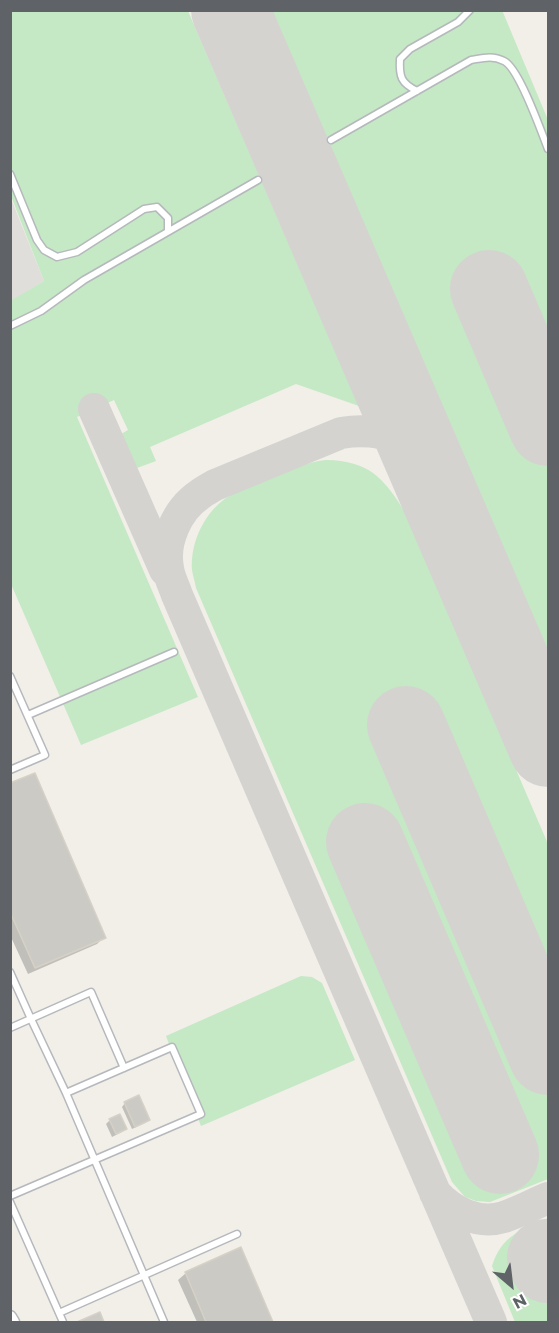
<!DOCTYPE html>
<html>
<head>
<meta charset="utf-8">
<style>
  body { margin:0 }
  #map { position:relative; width:559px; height:1333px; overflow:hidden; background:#f1efe8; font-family:Montserrat,sans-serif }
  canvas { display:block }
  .frame { position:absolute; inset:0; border:12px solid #5f6368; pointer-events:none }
  .north { position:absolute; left:481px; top:1255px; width:60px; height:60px; -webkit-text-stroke:4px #fff; paint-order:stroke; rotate:152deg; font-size:16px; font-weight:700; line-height:24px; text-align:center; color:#5f6368 }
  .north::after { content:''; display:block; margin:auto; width:21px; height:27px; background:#5f6368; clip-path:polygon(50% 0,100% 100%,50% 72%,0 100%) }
</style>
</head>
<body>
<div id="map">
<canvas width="559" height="1333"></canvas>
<div class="frame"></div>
<div class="north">N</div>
</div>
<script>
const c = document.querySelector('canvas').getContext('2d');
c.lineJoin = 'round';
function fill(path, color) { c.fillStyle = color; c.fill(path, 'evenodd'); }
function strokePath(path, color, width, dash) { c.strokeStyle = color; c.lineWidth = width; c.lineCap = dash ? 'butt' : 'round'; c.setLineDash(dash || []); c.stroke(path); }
fill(new Path2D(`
  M10,196L44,281L11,301H10Z`), '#e0deda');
fill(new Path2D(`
  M502,10L548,120V651L272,11Z
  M11,11H188L359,406L296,384L150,447L156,461L137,468L121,434L128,430L114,400L77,417L198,697L81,745L11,584L10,301L44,281L11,196Z
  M326,460C369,461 383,477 405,512L548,844V1179L490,1202L476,1201L465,1197L452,1182L196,588C195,582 193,576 192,570C190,541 206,509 231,495C243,488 257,484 269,479C288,471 306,462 326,460Z
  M301,976L312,977L322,983L355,1060L201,1126L166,1036Z
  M548,1218V1322H515L492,1266C502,1235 521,1230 548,1218Z`), '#c5e8c5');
fill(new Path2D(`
  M10,785L104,937L97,944L28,974L10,935Z
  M125,1103L148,1120L145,1123L132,1129L122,1107Z
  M119,1116L125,1129L122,1132L112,1137L106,1124L110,1120Z
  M241,1249L272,1322H197L178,1280L186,1273Z`), '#0003');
strokePath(new Path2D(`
  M94,409L165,570
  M419,449C412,445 405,440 398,438C380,431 360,430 341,433L215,485C210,488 204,491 199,495C177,510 163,542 168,568C169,577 174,586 177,595L491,1322
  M435,1193C452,1212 478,1225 504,1217C519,1212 534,1204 548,1198`), '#d4d3d0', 32);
strokePath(new Path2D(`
  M230,10L548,748
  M489,289L548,427
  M406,725L548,1056
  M365,842L500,1155
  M546,1258L548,1264`), '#d4d3d0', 78);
const building = new Path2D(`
  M35,773L106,938L35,968L10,912V783Z
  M139,1095L150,1120L135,1127L124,1102Z
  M120,1114L127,1129L116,1134L109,1119Z
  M241,1247L273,1322H206L185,1272Z
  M100,1312L104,1322H77Z`);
fill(building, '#cccac5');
strokePath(building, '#d6d1c6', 1.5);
const lane = new Path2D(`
  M417,91C401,83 399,77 400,59L410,49L458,22L470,10
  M331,140L471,60C483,58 492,55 504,61C519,68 541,131 548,149
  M10,174L37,240L44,250L57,257L77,252L144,209L157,207L168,218V231
  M10,326L41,311L84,280L258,180
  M10,676L45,755L10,770
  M28,715L174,652
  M10,972L31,1019L66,1093L164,1322
  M10,1028L91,992L124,1068
  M10,1196L201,1114L172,1047L66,1093
  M10,1202L63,1322
  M59,1313L237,1234`);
const street = new Path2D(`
  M10,1317L13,1322`);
strokePath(lane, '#b5b8bc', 9);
strokePath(street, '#b5b8bc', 15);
strokePath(lane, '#fff', 6);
strokePath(street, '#fff', 12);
</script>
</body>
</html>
